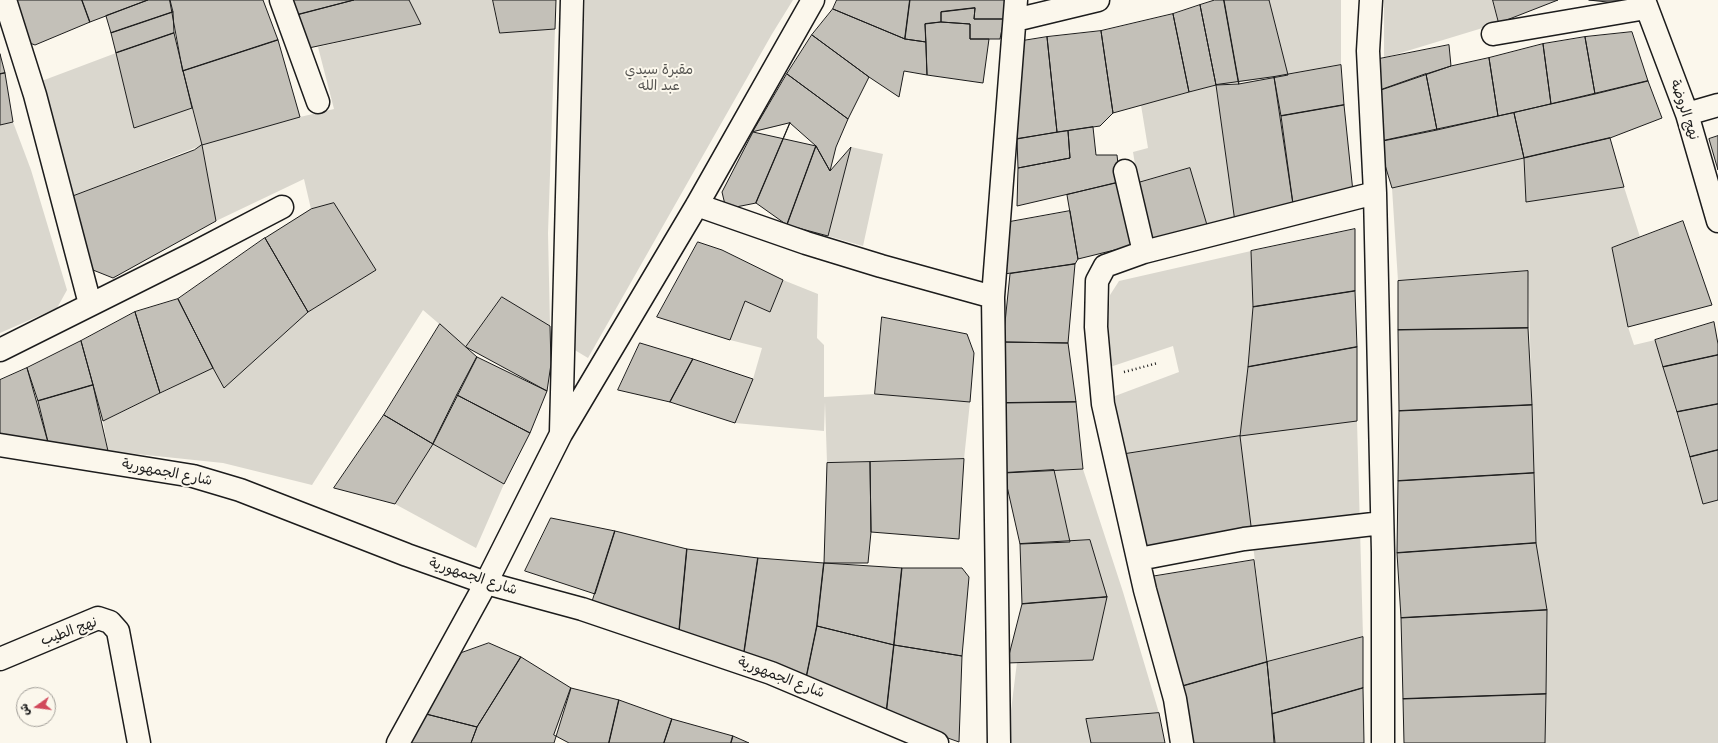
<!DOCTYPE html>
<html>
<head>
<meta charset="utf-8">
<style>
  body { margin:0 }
  #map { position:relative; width:1718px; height:743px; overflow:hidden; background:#fbf7ec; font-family:"Balsamiq Sans","Playpen Sans Arabic",sans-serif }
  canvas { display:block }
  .north { position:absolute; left:16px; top:687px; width:40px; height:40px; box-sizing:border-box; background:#fbf7ec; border:1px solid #a29f99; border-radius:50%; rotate:256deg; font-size:11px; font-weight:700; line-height:16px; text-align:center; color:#1c1c1c }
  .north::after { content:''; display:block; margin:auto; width:14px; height:18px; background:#d1495b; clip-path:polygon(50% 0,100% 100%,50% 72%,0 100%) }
</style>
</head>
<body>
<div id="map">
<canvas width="1718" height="743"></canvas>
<div class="north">ش</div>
</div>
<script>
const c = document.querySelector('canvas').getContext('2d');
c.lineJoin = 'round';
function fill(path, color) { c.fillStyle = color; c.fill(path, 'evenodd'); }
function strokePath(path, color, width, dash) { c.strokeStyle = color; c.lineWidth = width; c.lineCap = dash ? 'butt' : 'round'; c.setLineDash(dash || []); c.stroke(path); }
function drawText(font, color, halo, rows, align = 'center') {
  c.font = font + ' "Balsamiq Sans","Playpen Sans Arabic",sans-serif'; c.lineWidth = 4; c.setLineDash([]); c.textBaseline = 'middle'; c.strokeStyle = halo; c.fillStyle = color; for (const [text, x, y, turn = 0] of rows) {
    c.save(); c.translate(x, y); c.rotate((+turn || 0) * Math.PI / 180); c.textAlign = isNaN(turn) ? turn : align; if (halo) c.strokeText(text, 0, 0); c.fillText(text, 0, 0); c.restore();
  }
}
fill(new Path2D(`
  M409,0H493L500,33L555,29L548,233L550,326L502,297L466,347L423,310L312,485L223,463L108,451L103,421L213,368L224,387L308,312L376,270L334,204L311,209L304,179L216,221L202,145L70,197L39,82L116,53L134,128L192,108L202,145L300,117L334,109L318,47L421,24Z
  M585,0H793L772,34L588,358L568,346Z
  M1269,0H1341V65L1288,75Z
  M1384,0H1493L1499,23L1384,58Z
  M1216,85L1235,222L1207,225L1190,168L1138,183L1133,152L1148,148L1141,105Z
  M13,122L31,170L67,290L57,308L0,333V125Z
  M851,147L883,154L863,246L828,236Z
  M1524,158L1526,202L1624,187L1640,237L1612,248L1628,327L1634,345L1655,340L1703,504L1718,500V743H1545L1547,610L1536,543L1528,271L1398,281L1392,188Z
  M1251,251L1253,325L1240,435L1357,421L1363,637L1267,662L1240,436L1196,448L1119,455L1115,396L1179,372L1173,346L1104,369L1110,295L1119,281Z
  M783,280L818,294L817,338L824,345V397L875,394L970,402L964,459L827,463L825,402L824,431L735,423L753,379L762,348L730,340L745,301L770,312Z
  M433,444L504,484L476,548L395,504Z
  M1083,469L1123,592L1159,713L1086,719L1091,743H1007L1017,662L1093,660L1107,597L1090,540L1070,542L1054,470Z`), '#dad7ce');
const building = new Path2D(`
  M9,0H82L90,22L35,45L22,40Z
  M82,0H148L90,22Z
  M148,0H170L173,12L111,33L106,16Z
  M170,0H263L278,40L183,71Z
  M287,0H354L293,16Z
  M354,0H409L421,24L304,49L293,16Z
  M493,0H556L555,29L500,33Z
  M837,0H910L905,39L833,9Z
  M910,0H1005L1004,19H974L975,8L941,12V22L925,24L926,42L905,39Z
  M1215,0H1224L1239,84L1216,85L1200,5Z
  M1224,0H1269L1288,75L1239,84Z
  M1493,0H1558L1499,23Z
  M1589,0H1619L1620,3Z
  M1200,5L1216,85L1189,92L1173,14Z
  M975,8L974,19H1004L1000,39H970V24L941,22V12Z
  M833,9L905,39L926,42L927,75L904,71L899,97L869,77L812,35Z
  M173,12L174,33L116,53L111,33Z
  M1173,14L1189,92L1113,113L1101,31Z
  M941,22L970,24V39H989L983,83L927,75L925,24Z
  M1101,31L1113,113L1100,126L1057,132L1047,37Z
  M1632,32L1648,81L1595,94L1585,37Z
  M174,33L192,108L134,128L116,53Z
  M812,35L869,77L848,119L787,74Z
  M1047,37L1057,132L1017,139L1016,42Z
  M1585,37L1595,94L1551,104L1543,44Z
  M278,40L300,117L202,145L183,71Z
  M1543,44L1551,104L1498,116L1489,58Z
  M1449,45L1451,66L1378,91L1374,60Z
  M0,54L5,73L0,74Z
  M1489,58L1498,116L1437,130L1426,74L1451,66Z
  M1341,65L1344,105L1281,116L1274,77Z
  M5,73L13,122L0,125V74Z
  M787,74L848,119L836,147L830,171L816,146L753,132Z
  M1426,74L1437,130L1378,142V91Z
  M1274,77L1294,211L1235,222L1216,85Z
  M1648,81L1662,118L1610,138L1524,158L1514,113Z
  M1344,105L1353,192L1294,211L1281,116Z
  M1514,113L1524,158L1392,188L1378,142Z
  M790,123L756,203L726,209L722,192L753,132Z
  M790,123L816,146L787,225L756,203Z
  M1093,127L1096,155H1117L1120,182L1017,206L1018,168L1070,158L1068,131Z
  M1068,131L1070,158L1018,168L1017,139Z
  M1718,136V170L1709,139Z
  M1610,138L1624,187L1526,202L1524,158Z
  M202,145L216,221L113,278L93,270L70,197L194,150Z
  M816,146L830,171L851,147L828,236L787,225Z
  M1190,168L1207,225L1150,242L1138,183Z
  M1120,182L1135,245L1078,259L1067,195Z
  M334,203L376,270L308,312L265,238L311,209Z
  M1070,211L1078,259L1075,264L1004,274V223Z
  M1683,221L1712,305L1628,327L1612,248Z
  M1355,229V291L1253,307L1251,251Z
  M265,238L308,312L224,388L213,368L178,299Z
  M698,242L722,250L783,280L770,312L745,301L730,340L657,317Z
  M1075,264L1068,343L1003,342L1010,274Z
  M1528,271V328L1398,330V281Z
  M1355,291L1357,347L1248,367L1253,307Z
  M502,297L550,326L551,364L547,391L466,347Z
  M178,299L213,368L160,393L135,312Z
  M135,312L160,393L103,421L81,341Z
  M882,317L967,334L974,353L970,402L875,394Z
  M1714,322L1718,344V355L1663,367L1655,340Z
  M440,324L477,357L433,444L384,415Z
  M1528,328L1532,405L1399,411L1398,330Z
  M81,341L93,385L38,401L27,368Z
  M1003,342L1068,343L1076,402L1003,403Z
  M640,343L693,359L670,402L618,390Z
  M1357,347V421L1240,436L1248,367Z
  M1718,355V404L1677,412L1663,367Z
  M477,357L547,391L530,433L457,395Z
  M693,359L753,379L735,423L670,402Z
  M27,368L49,446L0,439V380Z
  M93,385L108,451L49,446L38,401Z
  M457,395L530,433L504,484L433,444Z
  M1076,402L1083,469L1004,473L1003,403Z
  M1718,404V450L1690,457L1677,412Z
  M1532,405L1534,473L1398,481L1399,411Z
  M384,415L433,444L395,504L334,488Z
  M1240,436L1252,534L1140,550L1119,455Z
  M1718,450V500L1703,504L1690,457Z
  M964,459L959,539L871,532L870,462Z
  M870,462L871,532L868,563H824L827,463Z
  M1054,470L1070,542L1020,544L1004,473Z
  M1534,473L1536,543L1397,553L1398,481Z
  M551,518L615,531L595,594L525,571Z
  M615,531L687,549L679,633L590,609Z
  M1090,540L1107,597L1022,604L1020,544Z
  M1536,543L1547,610L1401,618L1397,553Z
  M687,549L758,558L743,660L679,633Z
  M758,558L824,563L817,626L806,679L743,660Z
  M1254,560L1267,662L1176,688L1150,577Z
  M824,563L902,568L894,645L817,626Z
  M902,568H962L969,577L962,656L894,645Z
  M1107,597L1093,660L1007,663L1022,604Z
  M1547,610L1546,694L1403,699L1401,618Z
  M817,626L894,645L886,716L806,679Z
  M1363,637V688L1272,714L1267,662Z
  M489,643L521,657L477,727L426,714L461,653Z
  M894,645L962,656L959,742L886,716Z
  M521,657L571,688L554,743H471L477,727Z
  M1267,662L1275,743H1187L1176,688Z
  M571,688L619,700L609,743H569L554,735Z
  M1363,688L1364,743H1274L1272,714Z
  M1546,694L1545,743H1404L1403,699Z
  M619,700L672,719L664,743H609Z
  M1159,713L1165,743H1091L1086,719Z
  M426,714L477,727L471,743H407Z
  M672,719L733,736L731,743H664Z
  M733,736L749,743H731Z`);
fill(building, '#c3c0b8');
strokePath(building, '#1c1c1c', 1);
const minor = new Path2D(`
  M5,0L35,95L90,304
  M281,0L318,102
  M1371,0L1368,51L1375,193L1383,553V743
  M1644,0L1687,114L1718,221
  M1015,20L1098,0
  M1493,34L1646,8
  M1687,114L1718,105
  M1125,171L1144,252
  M697,205L806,243L881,266L993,297
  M0,350L194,253L282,207
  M561,432L572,0
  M1139,559L1244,539L1382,523
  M0,659L98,618L110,622L118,631L139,743
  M398,743L486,583L561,434L697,205L813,0
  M999,743L993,297L1016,0
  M1182,743L1175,699L1145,590L1103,404L1096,327L1097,281L1105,266L1144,252L1375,193`);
const secondary = new Path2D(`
  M0,445L193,476L240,490L407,555L486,583L582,609L771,673L937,743`);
strokePath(minor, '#1c1c1c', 25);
strokePath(secondary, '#1c1c1c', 25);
strokePath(new Path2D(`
  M1124,372L1158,363`), '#1c1c1c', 2.5, [1, 3]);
strokePath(minor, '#fbf7ec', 22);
strokePath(secondary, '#fbf7ec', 22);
drawText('14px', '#555451', '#fbf7ec', [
  ["مقبرة سيدي",659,70],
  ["عبد الله",659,86]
]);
drawText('14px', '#1c1c1c', '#fbf7ec', [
  ["نهج الروضة",1684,110,71],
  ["شارع الجمهورية",167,473,11],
  ["شارع الجمهورية",473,577,18],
  ["نهج الطيب",69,632,-20],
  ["شارع الجمهورية",781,678,21]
]);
</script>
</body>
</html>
